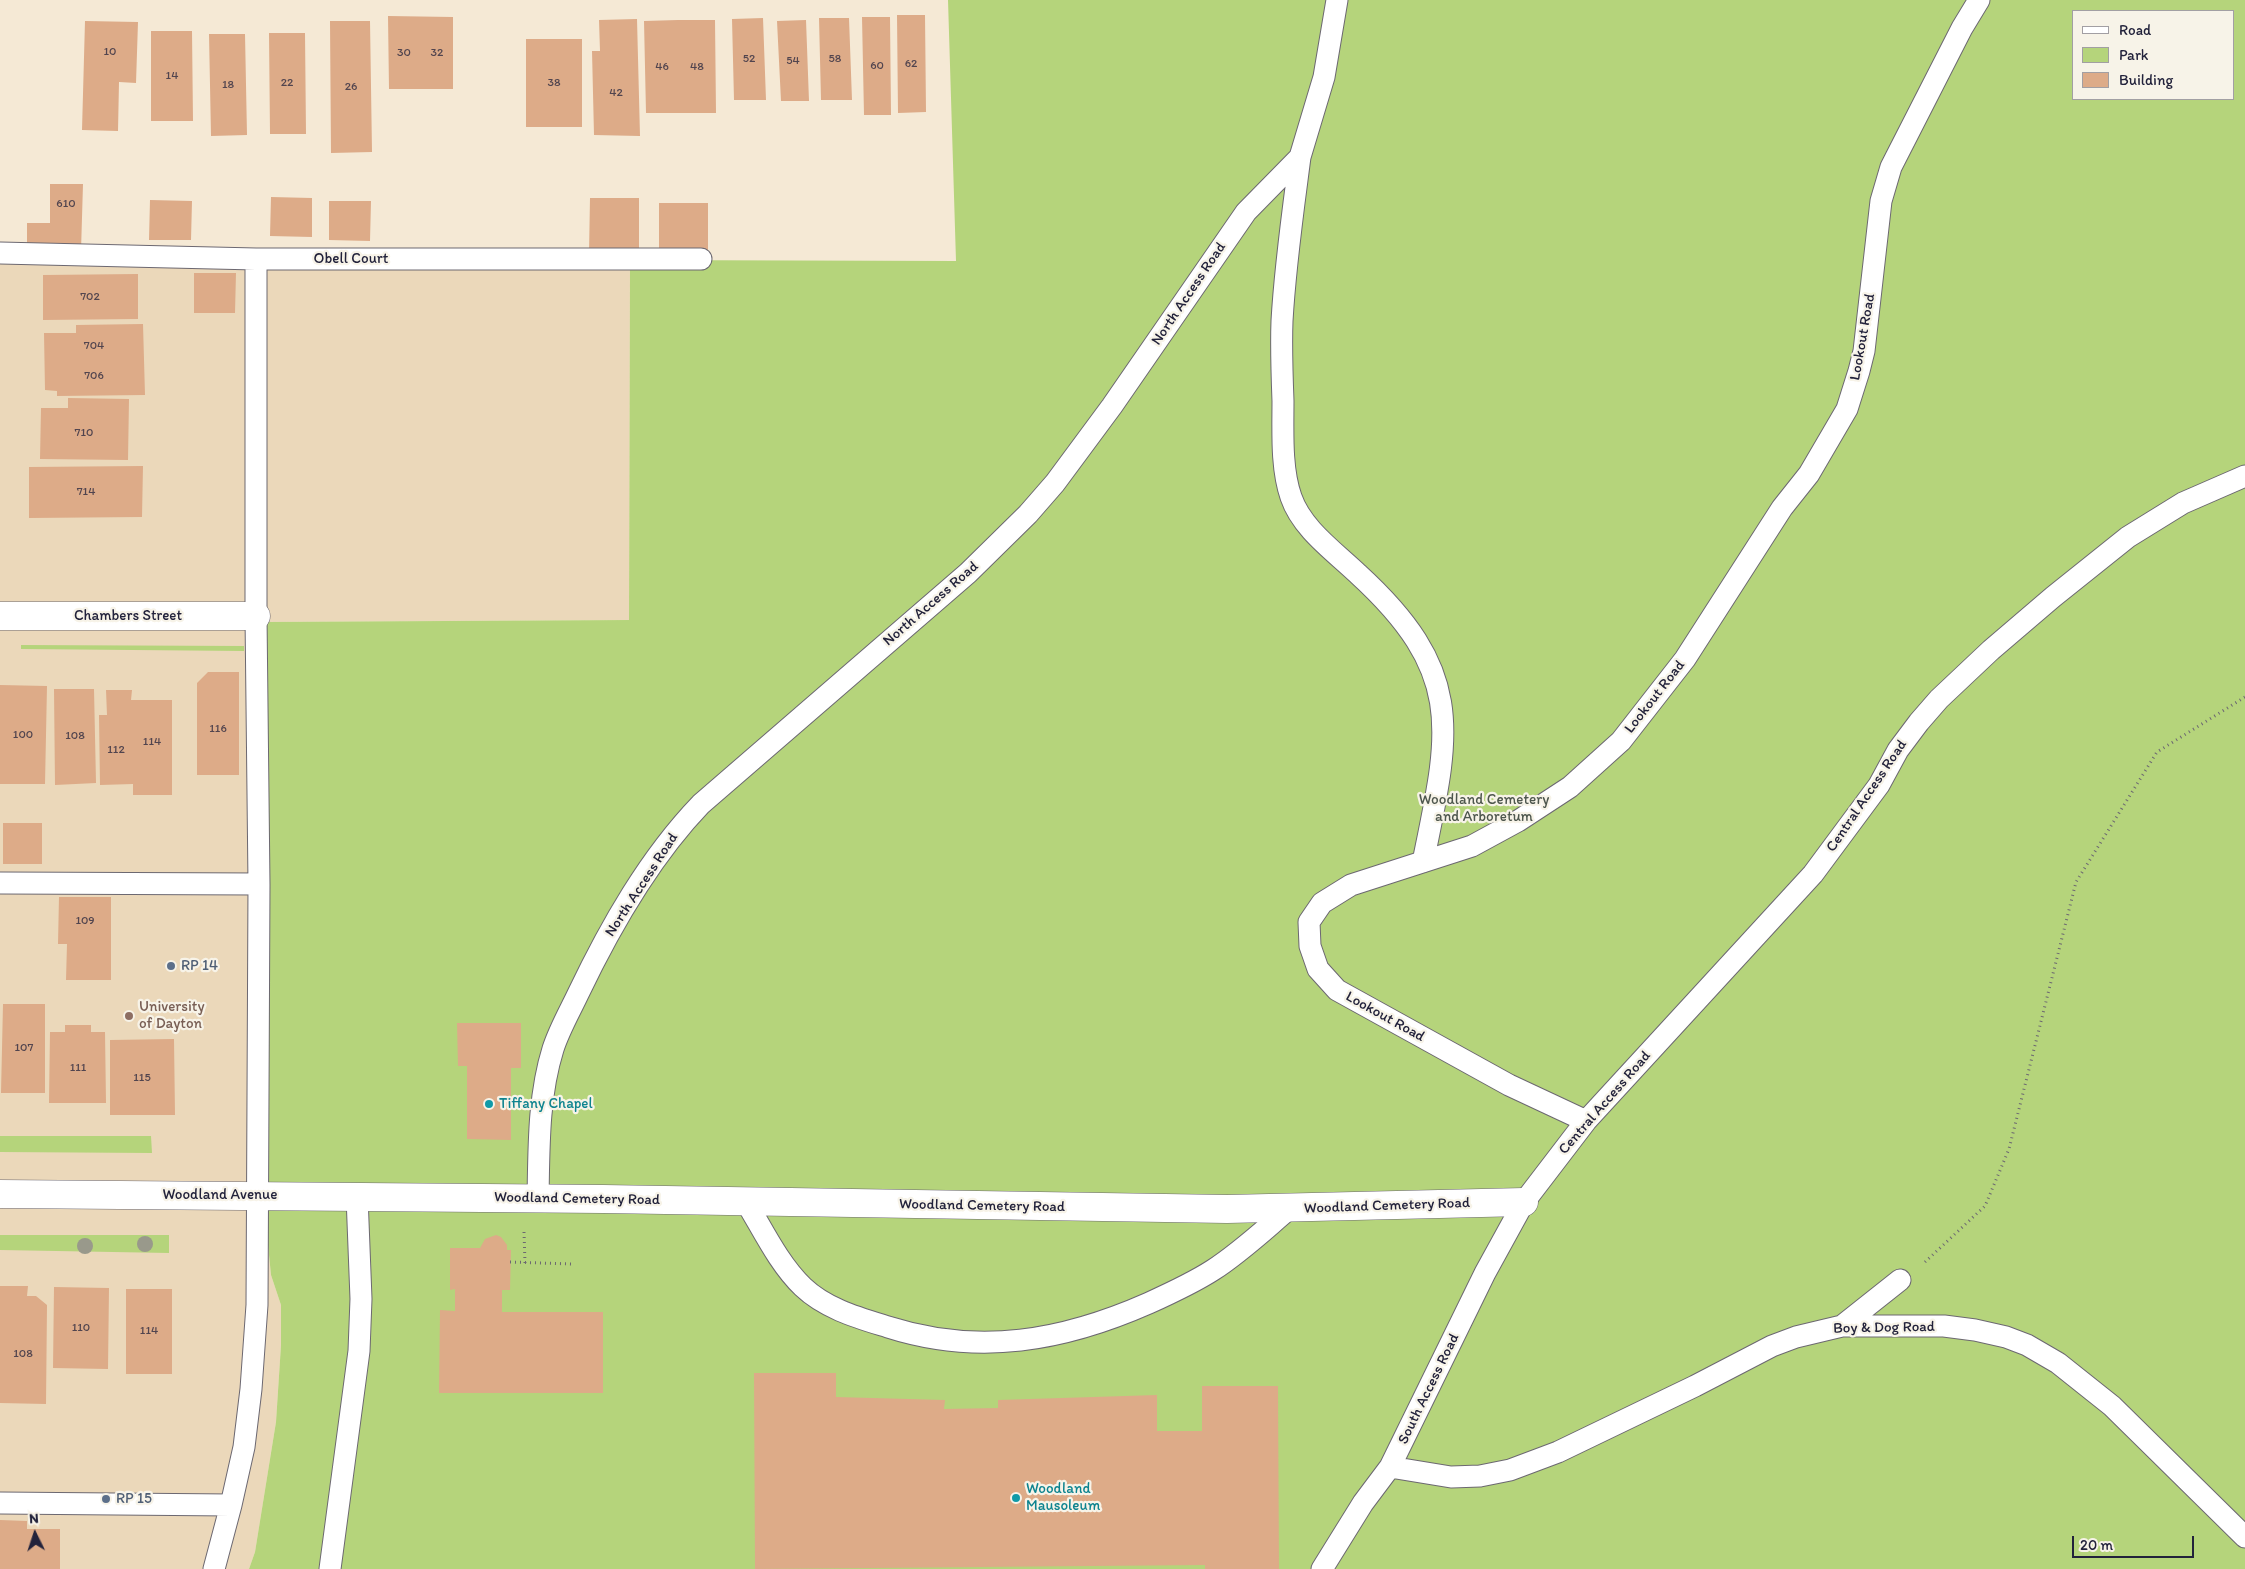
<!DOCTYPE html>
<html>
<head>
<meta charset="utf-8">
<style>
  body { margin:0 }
  #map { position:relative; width:2245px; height:1569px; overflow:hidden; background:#f5e9d5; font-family:Itim,sans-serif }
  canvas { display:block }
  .legend { position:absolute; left:2072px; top:10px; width:162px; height:90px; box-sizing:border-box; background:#f7f3e8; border:1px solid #a29fa3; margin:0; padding:6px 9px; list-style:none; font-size:15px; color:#22223b }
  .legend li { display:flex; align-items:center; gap:10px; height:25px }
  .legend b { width:25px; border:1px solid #a29fa3 }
  .north { position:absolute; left:10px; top:1509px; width:50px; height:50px; -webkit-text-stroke:4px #f7f3e8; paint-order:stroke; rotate:356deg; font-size:14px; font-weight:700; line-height:20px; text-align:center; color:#22223b }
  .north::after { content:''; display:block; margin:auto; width:18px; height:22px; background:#22223b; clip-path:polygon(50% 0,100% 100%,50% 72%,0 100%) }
  .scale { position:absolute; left:2072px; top:1536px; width:122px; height:22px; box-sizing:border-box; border:2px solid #22223b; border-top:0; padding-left:6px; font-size:15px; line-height:18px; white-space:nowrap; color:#22223b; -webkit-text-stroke:4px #f7f3e8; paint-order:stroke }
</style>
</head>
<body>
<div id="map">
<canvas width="2245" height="1569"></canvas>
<ul class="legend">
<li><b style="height:6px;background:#fff"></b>Road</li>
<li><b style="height:14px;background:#b5d47b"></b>Park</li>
<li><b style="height:14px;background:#ddab88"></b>Building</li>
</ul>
<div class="north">N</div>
<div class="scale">20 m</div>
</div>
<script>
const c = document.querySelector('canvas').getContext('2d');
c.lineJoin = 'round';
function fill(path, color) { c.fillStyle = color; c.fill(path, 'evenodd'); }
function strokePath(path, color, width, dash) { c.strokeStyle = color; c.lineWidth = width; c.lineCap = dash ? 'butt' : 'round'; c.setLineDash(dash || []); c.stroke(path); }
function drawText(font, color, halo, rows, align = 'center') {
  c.font = font + ' Itim,sans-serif'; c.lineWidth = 4.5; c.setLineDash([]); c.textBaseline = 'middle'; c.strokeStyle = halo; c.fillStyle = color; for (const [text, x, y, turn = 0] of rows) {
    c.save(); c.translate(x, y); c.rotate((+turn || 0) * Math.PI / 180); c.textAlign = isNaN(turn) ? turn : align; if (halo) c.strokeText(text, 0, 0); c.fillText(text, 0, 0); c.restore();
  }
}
fill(new Path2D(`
  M0,253L630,260L629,620L262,622L258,1149L271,1275L281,1305V1345L276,1422L255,1552L249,1569H0Z`), '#ebd8ba');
fill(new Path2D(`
  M948,0H2245V1569H249L255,1552L276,1422L281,1345V1305L271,1275L259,1155L261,622L629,620L630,260L956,261ZM2074,11H2234V99H2074Z
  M21,645L244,646V651L21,649Z
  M0,1136H151L152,1153L0,1152Z
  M0,1235H169V1253L0,1250Z`), '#b5d47b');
fill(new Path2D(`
  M897,15H925L926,112L898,113Z
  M388,16L453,17V89H389Z
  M862,17H890L891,115H864Z
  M763,18L766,100H734L732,19Z
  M819,18H849L852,100H821Z
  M637,19L640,136L594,135L592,51H600L599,20Z
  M678,20H715L716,113H646L644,21Z
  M806,20L809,101H781L777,21Z
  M85,21L138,22L136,83L119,82L118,131L82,130Z
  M330,21H370L372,152L331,153Z
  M151,31H192L193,121H151Z
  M269,33H305L306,134H270Z
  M209,34H245L247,135L211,136Z
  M526,39H582V127H526Z
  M50,184H83L81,251L27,250V223H50Z
  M271,197L312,198V237L270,236Z
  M590,198H639V254H589Z
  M150,200L192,201L191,240H149Z
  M329,201H371L370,241L329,240Z
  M659,203H708V259H659Z
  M194,273H236L235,313H194Z
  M138,274V319L43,320V275Z
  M143,324L145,395L57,396V391L45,390L44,333H76V325Z
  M68,398L129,399L128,460L40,459L41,408H68Z
  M143,466L142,517L29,518V467Z
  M208,672H239V775H197V683Z
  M0,685L47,686L45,784H0Z
  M54,689H94L96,783L55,785Z
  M106,690H132L131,700H172V795H133V784L100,785L99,715H107Z
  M3,823H42V864H3Z
  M59,897H111V980H66L67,944H58Z
  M3,1004H45V1093H1Z
  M457,1023H521V1068H511V1140L467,1139V1066H458Z
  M65,1025H91V1032H105L106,1103H49L50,1032H65Z
  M174,1039L175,1115H110V1040Z
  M496,1235L501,1237L507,1245V1250H511L510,1290H502V1312H603V1393H439L440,1310L455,1311V1289L450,1290V1248H480L485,1239Z
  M0,1286H28L27,1296H36L47,1305L46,1404L0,1403Z
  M54,1287L109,1288L108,1369L53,1368Z
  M126,1289H172V1374H126Z
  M754,1373H836V1397L945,1400L944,1409L998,1408V1400L1157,1395V1431H1202V1386H1278L1279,1569H1205V1565L755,1569Z
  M0,1520L27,1521V1529H60V1569H0Z`), '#ddab88');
const service = new Path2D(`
  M1300,157C1293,211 1285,266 1282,321C1281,347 1282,375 1283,401C1283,432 1281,468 1291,497C1302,529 1334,551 1358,574C1466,673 1450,731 1423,862
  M0,253L256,259H701
  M256,259V616L259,884
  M0,883L259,884L257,1305L251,1389L244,1447L231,1505L0,1503
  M1586,1121L1509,1085L1337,990L1318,969L1310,946L1309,922L1322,903L1351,885L1472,846L1518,821L1570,787L1621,741L1685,659L1782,508L1809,474L1847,409L1859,371L1864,351L1881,201L1891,167L1962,28L1979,0
  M538,1199C539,1149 538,1097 553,1049C559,1030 570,1011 578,994C610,927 649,858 701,804L968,573L1028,514L1055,483L1112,406L1246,212L1300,157L1324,77L1337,0
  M746,1202C763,1230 779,1264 803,1287C826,1309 859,1318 888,1327C979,1356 1063,1341 1149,1303C1171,1293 1193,1283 1213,1270C1241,1252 1265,1229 1290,1208
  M1842,1326L1900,1280
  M1390,1467L1451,1477L1480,1476L1510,1470L1558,1452L1695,1386L1772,1346L1796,1337L1842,1326H1944L1975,1330L2006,1337L2027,1345L2058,1363L2112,1406L2245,1537
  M214,1569L231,1505
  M330,1569L359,1351L361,1299L357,1196
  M1322,1569L1363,1503L1390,1467L1485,1273L1524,1202L1586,1121L1813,874L1879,785L1898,750L1919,722L1939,699L1991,650L2053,597L2128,537L2183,503L2245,476`);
const minor = new Path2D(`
  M0,616H256
  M0,1194L603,1199L1227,1209L1524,1202`);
strokePath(service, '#6c6871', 23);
strokePath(minor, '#6c6871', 29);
strokePath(new Path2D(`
  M524,1232L525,1263
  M510,1262L572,1264
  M1925,1262L1985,1206L2009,1149L2076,882L2157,752L2245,697`), '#6c6871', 3, [1, 4]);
strokePath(service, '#fff', 21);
strokePath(minor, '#fff', 28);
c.fillStyle = '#99998b';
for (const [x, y] of [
  [145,1244],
  [85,1246]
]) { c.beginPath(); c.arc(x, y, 8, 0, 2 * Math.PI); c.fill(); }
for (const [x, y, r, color] of [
  [171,966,5,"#5c6f8a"],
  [129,1016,5,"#8d6e63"],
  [489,1104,5,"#0f9aa8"],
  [1016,1498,5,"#0f9aa8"],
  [106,1499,5,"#5c6f8a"]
]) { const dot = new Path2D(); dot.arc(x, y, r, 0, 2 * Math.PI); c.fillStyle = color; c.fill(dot); strokePath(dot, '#f7f3e8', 2); }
drawText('12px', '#51444e', null, [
  ["10",110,52],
  ["30",404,53],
  ["32",437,53],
  ["52",749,59],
  ["58",835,59],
  ["54",793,61],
  ["62",911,64],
  ["60",877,66],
  ["46",662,67],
  ["48",697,67],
  ["14",172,76],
  ["22",287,83],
  ["38",554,83],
  ["18",228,85],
  ["26",351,87],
  ["42",616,93],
  ["610",66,204],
  ["702",90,297],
  ["704",94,346],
  ["706",94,376],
  ["710",84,433],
  ["714",86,492],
  ["116",218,729],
  ["100",23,735],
  ["108",75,736],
  ["114",152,742],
  ["112",116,750],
  ["109",85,921],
  ["107",24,1048],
  ["111",78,1068],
  ["115",142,1078],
  ["110",81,1328],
  ["114",149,1331],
  ["108",23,1354]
]);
drawText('15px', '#22223b', '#f7f3e8', [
  ["Obell Court",351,259],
  ["North Access Road",1189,294,-56],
  ["Lookout Road",1863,337,-80],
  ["North Access Road",931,604,-41],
  ["Chambers Street",128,616],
  ["Lookout Road",1655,697,-52],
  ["Central Access Road",1867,796,-56],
  ["North Access Road",642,885,-57],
  ["Lookout Road",1385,1017,29],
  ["Central Access Road",1605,1103,-49],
  ["Woodland Avenue",220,1195],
  ["Woodland Cemetery Road",577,1199,1],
  ["Woodland Cemetery Road",982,1206,1],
  ["Woodland Cemetery Road",1387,1206,-2],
  ["Boy & Dog Road",1884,1328,-1],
  ["South Access Road",1429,1389,-64]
]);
drawText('15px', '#4e574e', '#f7f3e8', [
  ["Woodland Cemetery",1484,800],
  ["and Arboretum",1484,817]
]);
drawText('15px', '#4e5e75', '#f7f3e8', [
  ["RP 14",181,966],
  ["RP 15",116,1499]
], 'left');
drawText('15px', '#785e54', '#f7f3e8', [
  ["University",139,1007],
  ["of Dayton",139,1024]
], 'left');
drawText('15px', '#0d838f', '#f7f3e8', [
  ["Tiffany Chapel",499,1104],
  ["Woodland",1026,1489],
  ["Mausoleum",1026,1506]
], 'left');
</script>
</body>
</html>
